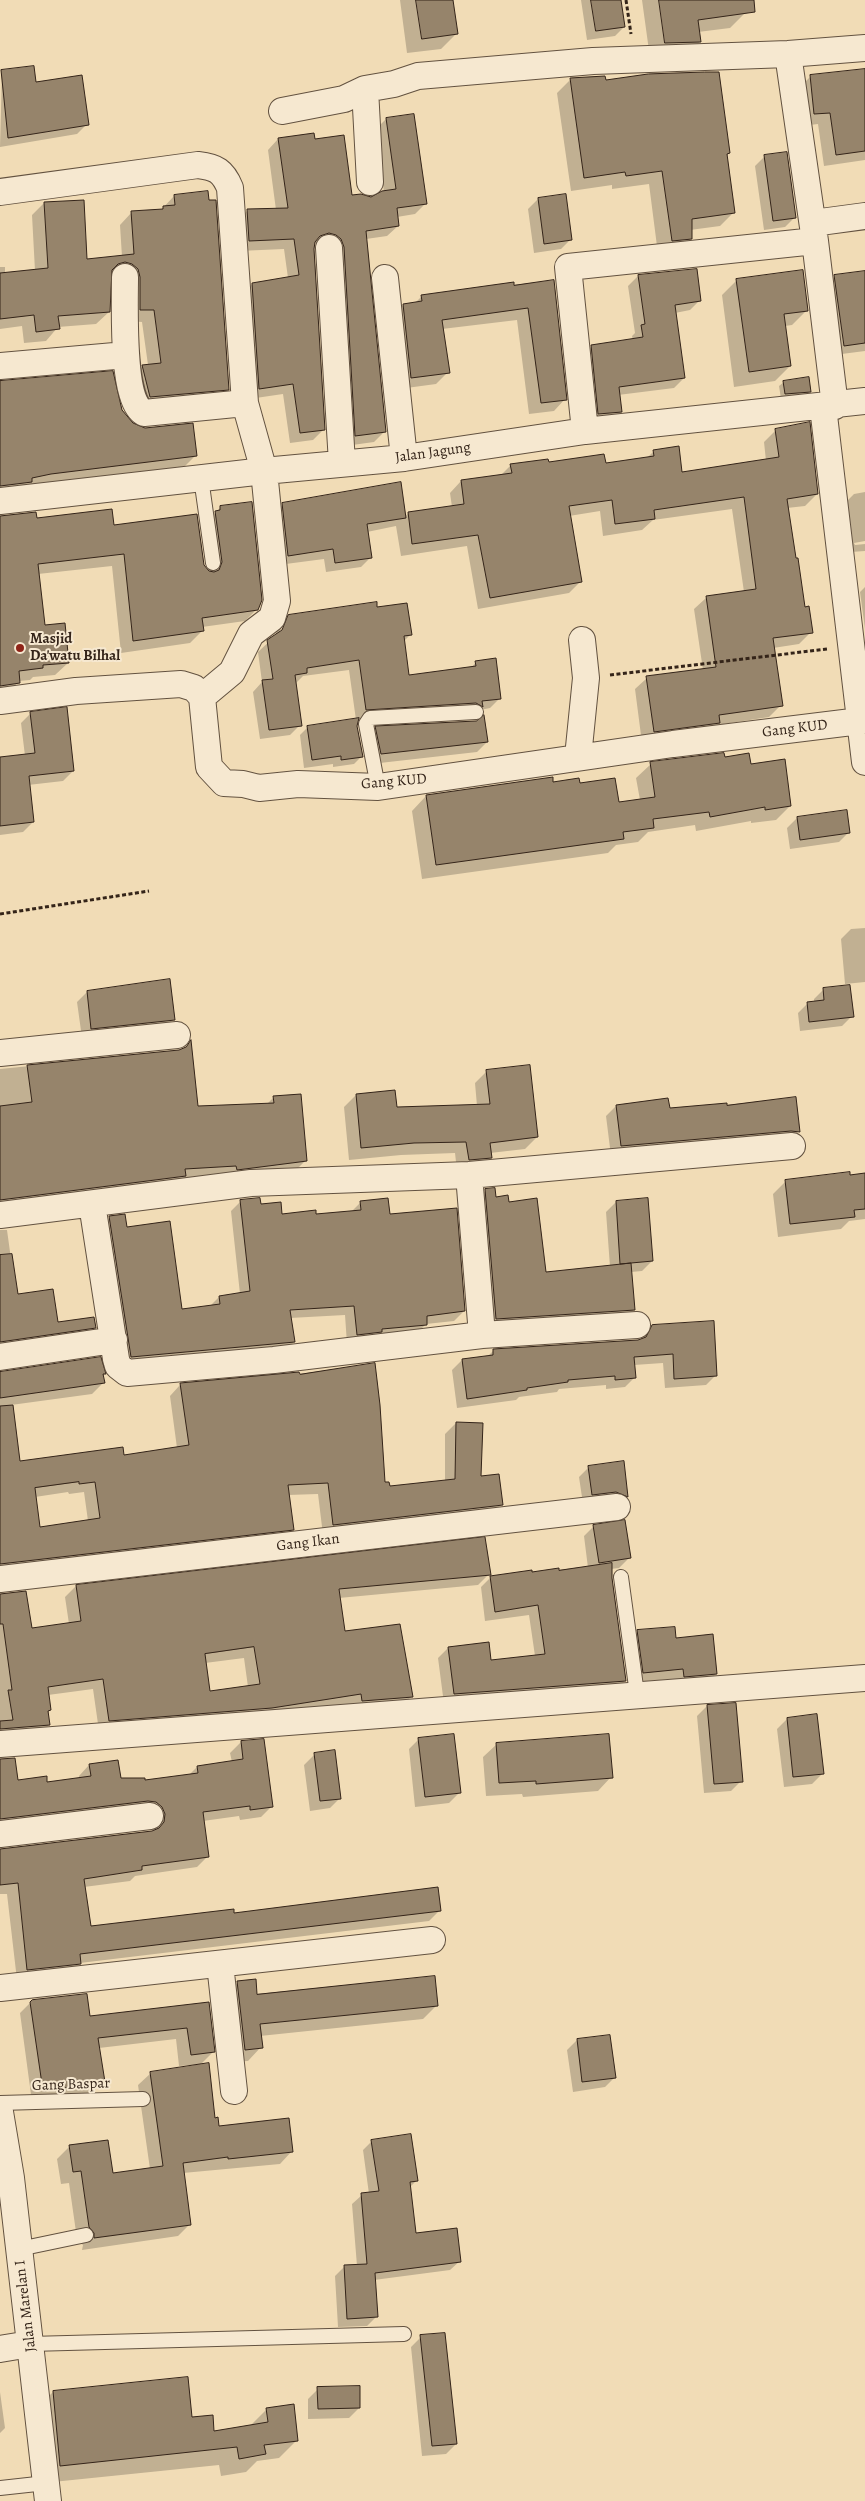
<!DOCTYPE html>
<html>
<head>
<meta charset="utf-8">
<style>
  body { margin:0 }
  canvas { display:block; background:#f1dcb6 }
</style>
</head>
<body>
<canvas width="865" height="2501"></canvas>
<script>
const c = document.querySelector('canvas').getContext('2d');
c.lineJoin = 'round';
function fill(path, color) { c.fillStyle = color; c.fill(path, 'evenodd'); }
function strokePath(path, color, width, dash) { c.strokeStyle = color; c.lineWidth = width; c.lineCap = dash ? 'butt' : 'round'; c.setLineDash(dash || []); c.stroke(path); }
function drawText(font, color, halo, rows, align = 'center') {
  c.font = font + ' Alegreya,serif'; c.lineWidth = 4; c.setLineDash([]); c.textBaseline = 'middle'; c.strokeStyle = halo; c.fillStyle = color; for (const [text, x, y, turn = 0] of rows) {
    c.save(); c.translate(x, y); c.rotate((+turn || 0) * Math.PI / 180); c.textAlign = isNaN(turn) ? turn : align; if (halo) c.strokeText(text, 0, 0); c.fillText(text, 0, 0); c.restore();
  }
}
fill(new Path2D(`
  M400,0H452L456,34L441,49L407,53Z
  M581,0H620L624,27L615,36L587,40Z
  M642,0H744L745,13L730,28L698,32L700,42L685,57L650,58Z
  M2,71L34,83L87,124L77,134L0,147Z
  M865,71V160L824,166L818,124L802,126L799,88L811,76Z
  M571,79L605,81L729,153L726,156L734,212L720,226L690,230L691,238L677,252L658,254L649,184L612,189V185L571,191L557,93Z
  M386,119L425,204L415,214L397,217L398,226L387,236L366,239L385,431L374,442L345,446L325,244L316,243L314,244L324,429L313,440L290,443L283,394L249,399L242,295L252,284L288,278L284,249L239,251L237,221L247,211L276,210L268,150L278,139L314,141L351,196L371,198L384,192L376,129Z
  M765,156L795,217L785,227L764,230L755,166Z
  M174,196L228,389L216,401L138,408L131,378L143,366L148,365L142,322L128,321L121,276L110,274L109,312L96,324L58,327L46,341L24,343L22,326L0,329V267H5V274L35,271L32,215L44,203L85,260L122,257L120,225L132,212L161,210Z
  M538,199L571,239L561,249L534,253L528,209Z
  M865,272V351L834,355L825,286L835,276Z
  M638,276L700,300L690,310L675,313L684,378L674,388L618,395L621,412L611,422L589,424L582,356L592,346L633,340L632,336L635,333L628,286Z
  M737,280L807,310L792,325L785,326L790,366L775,381L734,387L722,295Z
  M553,281L565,399L554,411L529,414L517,320L442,329L448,372L436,384L399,389L392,317L403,305L415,303L422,296Z
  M0,382L121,410L132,424L196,455L184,467L0,497Z
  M784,382L810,391L805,396L781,399L779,386Z
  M776,430L817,494L805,506L787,508L804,608L811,632L799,644L773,648L781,705L769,717L717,725L707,734L642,743L635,689L647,678L703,670L694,609L706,598L744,592L732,509L653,520L642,530L603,536L600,511L569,516L581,581L569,593L478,609L467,546L401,556L396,526L367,532L371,557L361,567L326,572L324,559L278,565L273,514L283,504L405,517L408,513L452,507L450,493L461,481L500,476L511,465H604L646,459L654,451L681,473L766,461L764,442Z
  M865,492V541L854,543L855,545L865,544V551L851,552L844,504L854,494Z
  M220,508L258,608L245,621L202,627V631L190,643L121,653L112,566L38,574L44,626L68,663L55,675L33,677L30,680L19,681L7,695L0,696V516L35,513V519L113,527L203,565L210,573L203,525Z
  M865,587V629L860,592Z
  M376,608L410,635L403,642L408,676L471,668L476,662L500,698L490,708L465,713L358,720L356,726L362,756L354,764L333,767V764L304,768L300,735L308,727L356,720L349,670L303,676L296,683L300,725L290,735L260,739L253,692L262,682L258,652L274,637L279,627L289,617ZM283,624H286L280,636L278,635Z
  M31,713L73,771L63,781L28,785L33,822L23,832L0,835V758L25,756L21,723Z
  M477,722L487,742L477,752L371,764L366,738L376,728Z
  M724,758L750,765L790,806L776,820L751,823V821L696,831L695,825L648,832L638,842L616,845L608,853L422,879L412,811L426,796L552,783L579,785L617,803L640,800L636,778L651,764Z
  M846,811L849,832L839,842L790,849L787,828L797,818Z
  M865,928V982L845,984L841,939L851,929Z
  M824,989L852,1016L842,1026L800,1031L798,1013L808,1003L814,1002V999Z
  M87,992L173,1020L163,1030L82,1038L77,1002Z
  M191,1043L197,1107L267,1104L274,1097L305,1161L294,1172L0,1209V1069L179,1051Z
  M487,1071L537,1137L525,1149L490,1153V1157L478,1169L457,1171L455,1153L401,1155L349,1160L344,1107L356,1095L396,1108L477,1106L475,1083Z
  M616,1106L669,1109L726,1106L798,1132L789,1142L611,1156L606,1116Z
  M865,1174V1219L849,1221L841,1229L778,1237L773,1194L786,1181Z
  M486,1190L495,1198L508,1203L545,1273L610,1267L606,1212L616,1202L652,1261L642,1271L631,1272L634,1310L624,1320L486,1329L476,1200Z
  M241,1201L260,1206L281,1215L315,1216L351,1212L361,1202L389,1215L464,1311L454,1321L426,1324L416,1334L347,1344L345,1315L290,1318L294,1342L284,1352L122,1367L100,1227L110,1217L126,1229L181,1310L210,1306L219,1297L240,1294L231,1211Z
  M0,1230H7L16,1295L57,1324L95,1327L84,1338L0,1351Z
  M652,1326L716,1375L706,1385L665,1388L663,1363L634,1365L635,1377L625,1387L606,1389V1385L559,1389L557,1392L519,1397L516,1400L457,1408L452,1370L462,1360L487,1357L493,1351L640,1340Z
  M0,1373L105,1374L102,1376L103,1383L92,1394L11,1405L19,1463L123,1456L177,1448L170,1396L180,1385L389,1487L445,1481V1434L456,1423L480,1477L501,1505L490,1516L323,1535L318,1494L288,1495L293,1529L282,1540L0,1573ZM68,1492L69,1494L84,1492L88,1521L39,1528L35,1497Z
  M623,1463L627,1497L617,1506L583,1504L579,1477L589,1467Z
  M594,1526L629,1558L619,1568L611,1569L625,1681L615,1691L444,1704L438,1658L448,1648L490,1661L535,1656L529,1615L485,1621L481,1587L491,1577L588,1568L584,1536Z
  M484,1539L489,1574L478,1585L339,1598L344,1632L411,1697L400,1708L99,1731L93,1689L48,1695L49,1725L38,1736L0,1739V1594L25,1592L30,1630L69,1624L65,1597L76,1586ZM244,1658L248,1687L209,1692L205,1663Z
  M638,1631L675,1639L716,1674L706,1684L674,1686V1679L633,1682L628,1641Z
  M707,1706L741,1781L731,1791L704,1793L697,1716Z
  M787,1719L822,1774L812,1784L784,1787L777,1729Z
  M419,1739L459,1793L449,1803L415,1807L409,1749Z
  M241,1742L272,1806L261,1817L240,1820L239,1816L203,1821L208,1856L197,1867L135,1876L130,1881L84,1887L90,1927L233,1914L440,1910L429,1921L80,1963L69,1974L17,1980L7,1894H0V1850L153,1832L154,1825L0,1828V1759H14L17,1782L46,1783L79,1779V1776L89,1765L120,1780L144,1781L189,1775L197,1767L232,1762L230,1753Z
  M497,1744L611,1777L598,1791L523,1797L522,1794L486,1796L483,1757Z
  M314,1755L340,1798L330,1808L310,1811L304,1765Z
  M238,1982L256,1995L436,2006L423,2019L260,2036L261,2047L248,2061L231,2062L224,1996Z
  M32,2001L89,2017L208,2004L213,2052L199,2066L218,2128L292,2151L280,2164L183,2173L190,2224L178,2236L82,2250L83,2245L77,2239L69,2183L61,2184L57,2159L70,2146L112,2174L150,2169L138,2085L151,2073L194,2067L193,2065L179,2066L176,2039L99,2048L104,2081L92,2093L32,2102L20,2013Z
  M577,2040L615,2077L605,2087L573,2092L567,2050Z
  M372,2141L416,2181L409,2188L415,2234L460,2261L450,2270L374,2280L376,2317L367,2326L338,2327L335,2276L344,2267L357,2266L352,2204L362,2195L369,2194L363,2150Z
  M421,2337L456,2444L446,2454L422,2456L411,2347Z
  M318,2389L359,2408L349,2418L308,2419V2399Z
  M0,2392L5,2428L0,2433Z
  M53,2392L191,2419L213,2432L249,2427L267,2409L297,2440L279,2458L257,2461L246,2472L221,2476L219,2465L43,2483L35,2410Z`), '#0003');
const building = new Path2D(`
  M416,0H453L458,34L422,39Z
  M591,0H621L625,27L596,31Z
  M659,0H754L755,12L698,20L701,42L665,43Z
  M34,66L36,82L82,75L89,125L8,138L1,70Z
  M865,69V151L836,155L830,113L814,114L810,75Z
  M705,72H719L730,153L727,154L735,213L692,219V239L672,241L662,171L626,176L625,172L584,178L570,78L605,76L606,80L648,74Z
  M414,114L427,204L397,208L399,226L366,231L386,432L355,436L344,247L341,239L336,235L329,233L320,236L315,242L314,249L325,430L300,433L293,384L259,389L252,283L299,275L294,239L249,241L247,209L288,208L278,138L314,133L315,139L344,135L352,195L361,194L371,197L382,191L396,189L386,118Z
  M787,152L796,218L773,221L764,155Z
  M208,191L209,200H216L229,390L150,397L142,365L161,363L154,310H140V277L138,269L132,264L125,262L118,264L112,270L110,312L58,316L60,329L36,332L34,315L0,319V273L48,268L44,202L84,200L87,259L134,254L131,211L163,209V206L175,205L174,195Z
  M566,194L572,240L544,244L538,198Z
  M697,269L701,301L675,305L685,378L619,387L622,412L598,414L591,345L643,337L641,325L645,324L638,275Z
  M803,270L808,311L784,314L791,366L749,372L736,279Z
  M865,271V343L844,346L834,275Z
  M554,280L567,400L541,403L528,308L442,320L450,373L411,378L403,304L422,301L421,295L514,282V285Z
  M113,371L122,410L133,423L145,428L193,423L197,456L51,474L32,478V482L0,486V381Z
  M809,377L811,392L785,394L783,381Z
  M810,422L818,494L787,499L796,558H798L805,607L809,606L813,633L773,638L783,706L719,715L720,723L654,732L646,676L716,667L706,596L756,589L744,497L654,510L655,519L615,524L612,500L569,506L582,582L490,598L478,535L412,544L408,512L464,504L461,480L512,473L510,464L548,459L549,462L604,454L606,463L654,456L653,450L679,446L682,472L779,457L775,429Z
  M401,482L406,518L367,524L372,558L335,563L333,549L288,556L282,503Z
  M252,502L262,600L258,610L202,618L204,631L133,641L124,554L38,564L45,625L65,623L69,663L43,665V668L19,671L20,683L0,686V516L36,512L37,518L112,509L114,525L197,514L204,565L209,571L214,572L219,570L222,562L215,511L220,510V506Z
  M377,602V607L407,603L412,635L404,636L409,675L476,666L475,661L496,658L501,699L482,701L483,707L476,703L366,710L359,660L307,668V673L295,675L302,726L269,730L262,680L273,679L267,640L282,630L288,615Z
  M67,707L74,771L29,776L34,822L0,826V757L35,753L30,712Z
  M484,715L488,742L381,754L375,726L476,721Z
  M359,718L357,726L363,757L341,760V756L312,760L307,726Z
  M724,753L725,757L749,753L751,764L785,759L791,806L765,810V807L710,817L709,812L653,819L654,828L623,832L624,839L436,865L426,795L553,777V782L579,778L580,783L615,778L619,802L655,797L650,762Z
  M847,810L850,833L800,840L797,817Z
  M170,979L175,1020L91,1029L87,991Z
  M850,985L854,1017L809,1022L807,1002L824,1000L823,988Z
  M191,1040L198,1106L274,1103L273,1096L301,1094L307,1161L237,1170L236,1166L185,1169L186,1176L0,1200V1106L32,1102L27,1065L179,1050L186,1047Z
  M530,1065L538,1137L490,1143L492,1158L469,1160L466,1142L414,1143L361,1148L356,1094L395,1090L397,1107L490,1104L486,1070Z
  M796,1097L800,1132L791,1131L621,1146L616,1105L668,1098L670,1108L727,1103V1105Z
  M850,1172V1175L865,1173V1209L854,1210L855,1217L790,1224L785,1180Z
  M495,1188L496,1197L508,1195L509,1202L537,1198L546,1272L631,1263L635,1310L496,1319L485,1189Z
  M260,1198L261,1204L281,1202L282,1214L316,1210V1214L361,1210L360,1201L388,1198L390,1214L457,1208L465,1311L427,1316V1325L382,1329V1332L357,1335L354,1306L290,1310L295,1342L131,1357L109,1216L125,1214L127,1227L170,1221L182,1309L220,1304L219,1296L250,1291L240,1200Z
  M648,1198L653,1261L620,1264L616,1201Z
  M12,1254L18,1294L53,1289L58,1322L94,1317L96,1328L0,1342V1255Z
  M714,1321L717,1376L674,1379L673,1354L634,1357L636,1378L615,1380V1376L568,1380V1382L527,1388V1390L467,1399L462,1359L493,1355V1349L638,1340L646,1337L652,1325Z
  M101,1357L106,1374H103L105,1383L0,1398V1372Z
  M375,1363L380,1405L385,1482H389L390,1486L455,1479L456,1422L483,1423L481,1476L499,1474L503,1505L333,1525L328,1483L288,1485L294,1530L0,1564V1406L13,1405L20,1461L123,1447L124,1455L189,1445L180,1383L299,1372L300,1374ZM79,1482V1484L95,1482L100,1518L40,1527L35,1488Z
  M624,1461L628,1497L616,1492L592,1495L588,1466Z
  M625,1520L631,1558L599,1563L593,1525Z
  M485,1537L491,1575L339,1589L345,1631L400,1624L413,1697L362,1701L361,1694L272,1708L109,1721L103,1679L48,1687L51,1710L48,1711L50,1725L0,1729V1721L13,1720L8,1690H12L3,1624H0V1594L26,1591L32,1628L81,1621L76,1585ZM254,1647L260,1684L210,1691L205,1654Z
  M612,1563V1578L626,1681L454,1694L448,1647L489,1642L491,1660L545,1654L538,1605L495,1612L490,1576L532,1570V1572L559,1568V1570Z
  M675,1627L676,1638L713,1634L717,1674L684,1677L683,1669L643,1673L637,1630Z
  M736,1703L743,1782L714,1784L707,1705Z
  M817,1714L824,1774L793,1777L787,1718Z
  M454,1734L461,1793L425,1797L418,1738Z
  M609,1734L613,1778L536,1784V1781L499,1783L496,1743Z
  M264,1739L273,1807L250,1810V1806L203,1812L209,1857L142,1866V1870L84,1879L91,1926L234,1909V1913L438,1887L441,1911L80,1954L81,1964L27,1970L18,1883L0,1885V1849L152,1831L159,1828L164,1822L165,1814L162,1807L156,1802L148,1801L0,1819V1759L15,1758L18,1780L47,1776V1782L91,1776L89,1764L118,1760L121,1778H145V1780L198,1773L197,1766L243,1759L241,1741Z
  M335,1750L341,1799L320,1801L314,1753Z
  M435,1976L438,2006L260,2024L263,2048L245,2050L237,1981L256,1979L257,1994Z
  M87,1994L90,2016L209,2002L215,2052L191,2055L187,2028L98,2038L105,2082L43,2091L30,2002L32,2000Z
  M610,2035L616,2078L582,2082L577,2039Z
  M209,2063L215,2118L218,2117L219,2126L289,2118L293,2152L228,2159V2157L183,2163L191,2225L94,2238V2233L89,2227L81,2171L73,2172L69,2145L108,2140L113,2173L163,2166L150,2072Z
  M411,2134L418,2181L410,2182L416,2233L457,2228L461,2262L375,2273L378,2317L347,2319L344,2265L367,2264L361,2193L379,2191L371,2140Z
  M445,2333L457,2444L432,2446L420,2335Z
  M188,2377L192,2417L213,2415L214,2431L268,2422L266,2408L294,2404L298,2441L264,2445L266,2454L239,2459L237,2447L60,2466L53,2391Z
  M360,2386V2408L318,2409L317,2387Z`);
fill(building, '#96846b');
strokePath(building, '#342419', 1);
const service = new Path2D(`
  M201,478L213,563
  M378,787L366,724L370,718L476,712
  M621,1577L637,1694
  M0,2103L143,2099
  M19,2249L86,2235
  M30,2344L404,2334
  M0,2488L46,2483`);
const minor = new Path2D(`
  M788,54L815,241L835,406
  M365,89L370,182
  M282,111L344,99L365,89L394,84L418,76L593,61L788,54L865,48
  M0,192L198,165C216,167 223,171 230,188L245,403L264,471L277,601L272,618L251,634L232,672L202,697
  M813,223L865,216
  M329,248L342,463
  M125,277C125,304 121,400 144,413L245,403
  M385,278L404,458
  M0,366L126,355
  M823,407L865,762
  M585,431L568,267L815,241
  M0,501L264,471L404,458L585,431L865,401
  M0,701L76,691L181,684L194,688L202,697L209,767L224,783L243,784L259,788L298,784L378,787L673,744L860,721
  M578,757L586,678L582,640
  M0,1053L177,1035
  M92,1204L116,1359L118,1366L127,1373L274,1360L482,1335L469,1175
  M0,1215L251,1183L469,1175L792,1146
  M482,1335L637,1325
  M0,1357L114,1340
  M0,1579L617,1507
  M0,1744L865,1678
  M0,1834L150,1816
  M220,1964L234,2091
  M0,1988L432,1940
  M0,2112L11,2178L48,2501
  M0,2349L30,2344`);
strokePath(service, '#635240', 16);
strokePath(minor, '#635240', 28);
strokePath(new Path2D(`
  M626,0L631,34
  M610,675L827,649
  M0,914L149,891`), '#342419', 3, [4, 2.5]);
strokePath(service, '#f6e8d0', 14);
strokePath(minor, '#f6e8d0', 26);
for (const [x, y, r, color] of [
  [20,648,5,"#8f2418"]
]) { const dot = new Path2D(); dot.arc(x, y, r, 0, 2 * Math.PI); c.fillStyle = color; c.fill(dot); strokePath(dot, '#f6e8d0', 2); }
drawText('15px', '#342419', '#f6e8d0', [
  ["Jalan Jagung",433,453,-8],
  ["Gang KUD",795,729,-7],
  ["Gang KUD",394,782,-5],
  ["Gang Ikan",308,1543,-7],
  ["Gang Baspar",71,2085,-2],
  ["Jalan Marelan I",26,2306,-97]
]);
drawText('bold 15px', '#342419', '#f6e8d0', [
  ["Masjid",30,639],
  ["Da'watu Bilhal",30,656]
], 'left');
</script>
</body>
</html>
